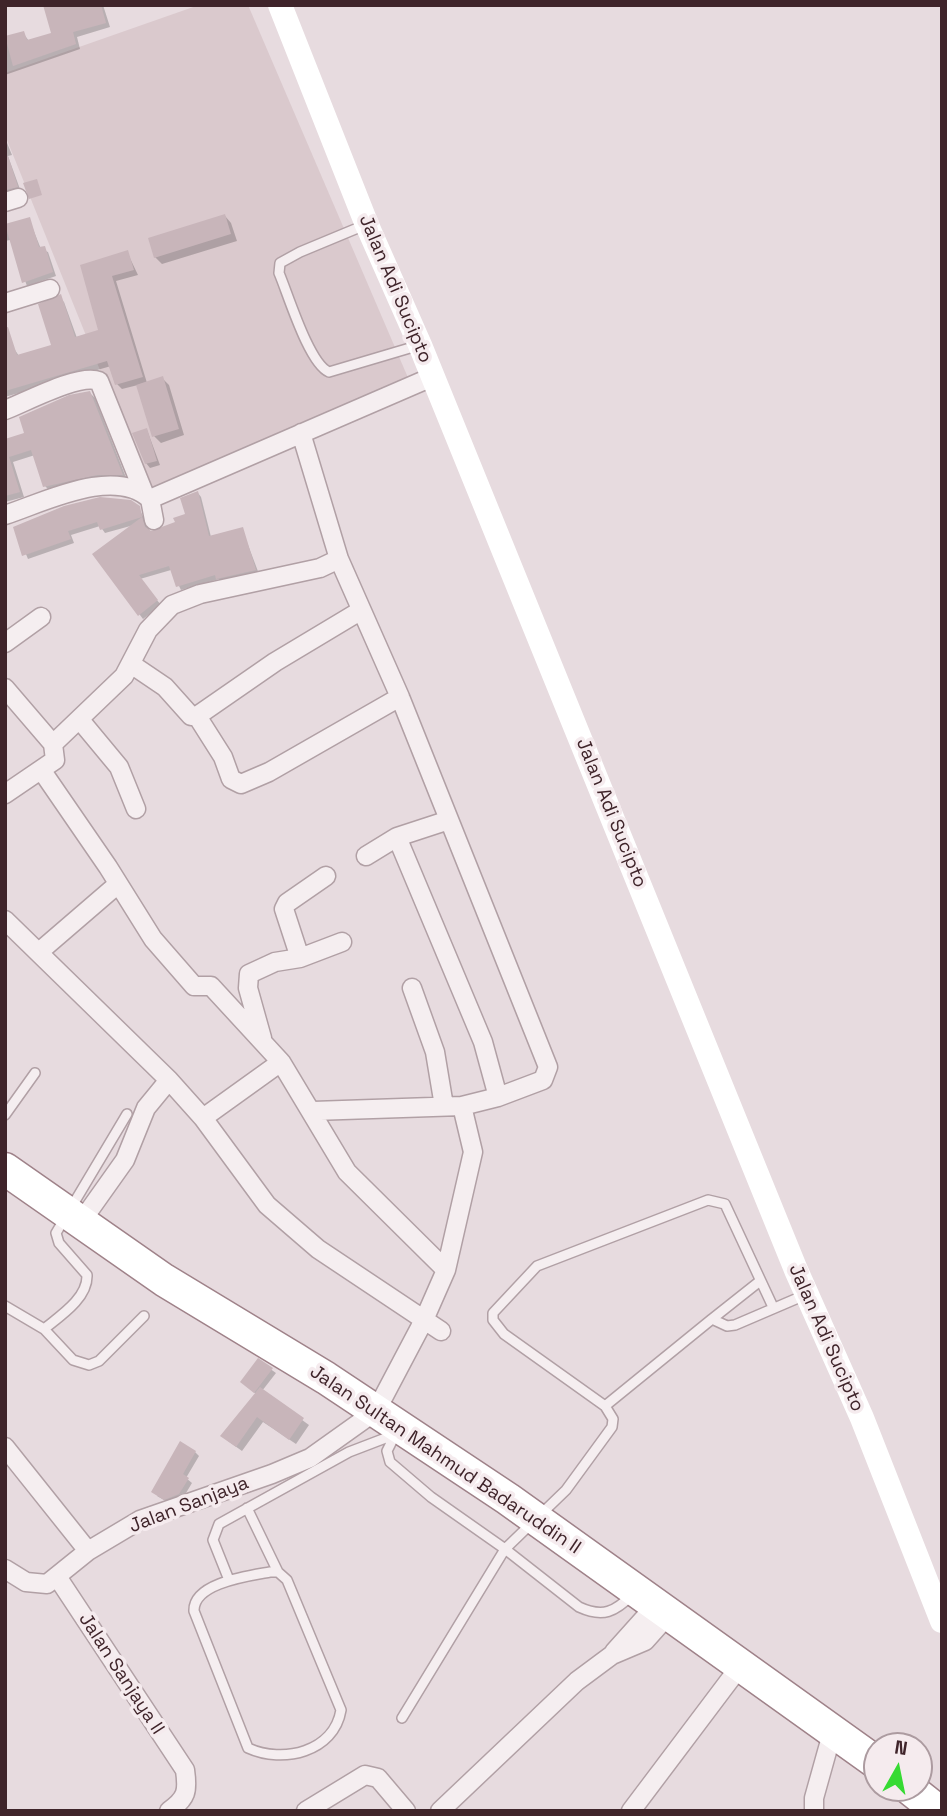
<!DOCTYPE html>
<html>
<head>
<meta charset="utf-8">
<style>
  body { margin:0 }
  #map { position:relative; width:947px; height:1816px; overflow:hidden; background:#e7dbdf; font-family:"Space Grotesk",sans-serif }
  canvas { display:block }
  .frame { position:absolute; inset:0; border:7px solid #3f242a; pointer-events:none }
  .north { position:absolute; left:863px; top:1732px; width:70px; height:70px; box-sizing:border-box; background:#f5ebee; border:2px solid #ac9ba0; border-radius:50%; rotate:9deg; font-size:19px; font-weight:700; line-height:28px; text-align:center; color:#3f242a }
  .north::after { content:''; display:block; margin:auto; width:24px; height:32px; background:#36da33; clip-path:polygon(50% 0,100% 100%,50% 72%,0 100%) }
</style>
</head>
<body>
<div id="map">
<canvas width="947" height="1816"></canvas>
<div class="frame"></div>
<div class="north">N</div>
</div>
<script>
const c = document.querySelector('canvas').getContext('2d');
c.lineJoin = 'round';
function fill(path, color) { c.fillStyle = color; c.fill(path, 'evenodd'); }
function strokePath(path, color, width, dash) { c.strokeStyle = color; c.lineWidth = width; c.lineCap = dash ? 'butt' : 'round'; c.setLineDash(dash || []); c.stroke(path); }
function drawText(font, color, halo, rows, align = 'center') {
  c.font = font + ' "Space Grotesk",sans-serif'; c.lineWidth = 7; c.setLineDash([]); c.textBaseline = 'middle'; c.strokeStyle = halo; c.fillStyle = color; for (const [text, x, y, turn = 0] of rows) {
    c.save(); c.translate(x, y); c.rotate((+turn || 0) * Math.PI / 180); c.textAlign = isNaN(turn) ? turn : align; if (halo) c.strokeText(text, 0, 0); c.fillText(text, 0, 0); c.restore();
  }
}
fill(new Path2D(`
  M199,5H248L409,380L148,489L5,135V73Z`), '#dac9cd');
fill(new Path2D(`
  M45,5H103L110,27L77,37L80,49L5,75V38L23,33L29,41L53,34Z
  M5,138L12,155L8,156L21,192L5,197Z
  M225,216L231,223L237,241L162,264L155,257Z
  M29,219L41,249L48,252L56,276L27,286L10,240L5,241V226Z
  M127,252L138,275L116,281L147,383L162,378L169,385L184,435L161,443L154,436L138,385L122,389L117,384L111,366L5,397V349L13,347L19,356L53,346L59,297L64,302L77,338L100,331L82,266Z
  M90,393L95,398L127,480L50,491L45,486L35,455L13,462L24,497L5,502V440L26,434Z
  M147,430L160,465L150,468L146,463Z
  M198,493L201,497L211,537L242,529L259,574L222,582L219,579L181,590L171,570L140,579L161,605L143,619L94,554L134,525L105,533L100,526L71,535L74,543L28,559L15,528L139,508L151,533L177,523L187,515Z
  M259,1361L276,1373L262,1391L309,1425L296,1444L263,1422L242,1451L228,1441L256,1394L246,1386Z
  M195,1452L199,1456L186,1478L192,1483L183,1498L169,1503L157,1496Z`), '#0003');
fill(new Path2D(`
  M43,5H101L106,23L73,32L76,44L13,66L5,36L24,31L27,40L51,33Z
  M8,156L18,187L5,190V157Z
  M37,179L42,195L29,199L23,183Z
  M225,214L231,234L154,258L148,238Z
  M30,217L39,247L45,246L53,272L22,283L5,224Z
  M128,250L134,270L112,276L143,377L115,385L107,361L5,391V328L8,327L17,355L51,345L38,304L61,294L75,337L98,330L80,265Z
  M163,376L179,429L152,437L136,385Z
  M90,391L123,475H97L43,487L31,450L9,457L20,492L5,496V439L24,433L19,417L69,395Z
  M147,428L157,461L145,464L132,433Z
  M198,491L209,536L243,527L256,570L216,579L215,575L176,587L169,566L139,575L158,600L138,616L92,554L142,517L145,527L151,531L175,522L173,518L185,514L180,498Z
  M100,497L131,500L140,506L142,517L100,530L97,522L68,531L71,539L22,556L13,527L64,506Z
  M258,1358L273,1368L254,1393L240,1382Z
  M260,1387L304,1418L289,1440L257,1417L236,1447L220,1436Z
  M180,1441L196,1451L183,1474L189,1478L179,1494L164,1500L151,1492Z`), '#c8b5ba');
const lane = new Path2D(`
  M365,225L300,252L280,263L279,273C288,294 309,364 329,372L420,345
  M5,1115L35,1073
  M5,1306L44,1329C60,1316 88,1298 87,1275L59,1243L56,1233L127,1114
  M773,1307L725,1204L708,1200L537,1266L493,1313V1320L504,1334L605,1406L712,1319L727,1326L735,1325L805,1295
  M712,1319L760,1281
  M44,1329L73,1360L89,1365L99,1361L144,1316
  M395,1435L387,1451L390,1462L431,1497L505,1549L579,1607C603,1618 615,1612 633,1594
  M247,1508L278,1572
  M270,1572H278L287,1580L341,1710C334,1752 283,1764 248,1748L194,1611C193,1583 248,1576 270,1572Z
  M229,1580L213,1540L219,1524L349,1452L396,1434
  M402,1718L505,1549L566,1490L612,1427L613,1419L605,1406`);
const street = new Path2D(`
  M5,202L18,198
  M5,303L50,289
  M5,410C26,402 79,373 99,381L144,493
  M150,499L154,520
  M5,515C45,502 114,466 150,499L432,377
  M5,643L41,617
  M131,664L165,687L191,716H197L275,662L360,611
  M5,688L53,744L55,760L5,794
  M197,716L223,757L231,779L241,784L269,772L400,697
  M80,720L119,767L136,809
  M53,744L124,676L148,630L172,605L200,594L320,568L339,559L301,433
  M42,771L108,867L153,939L194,986H211L281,1062L203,1118
  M397,837L483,1042L498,1097
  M366,856L397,837L449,820
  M5,920L169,1080L203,1118L267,1205L318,1249L441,1331
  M39,952L118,884
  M300,958L342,942
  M412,988L435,1052L444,1106
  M262,1038L248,988L249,974L275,962L300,958L284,909L287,903L326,876
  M281,1062L347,1172L446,1270
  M313,1111L462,1106
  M81,1222L125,1160L146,1108L169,1080
  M5,1447L88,1551
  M5,1569L26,1582L47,1584L88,1551L140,1520L272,1474L310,1458L376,1411L424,1320L446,1270L473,1152L462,1106L498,1097L543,1080L548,1067L400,697L339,559
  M58,1578L185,1770C188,1791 187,1798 169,1811
  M614,1652L657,1604
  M306,1811L365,1775L378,1778L406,1811
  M440,1811L577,1681L612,1655L645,1641L670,1613
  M631,1811L741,1665
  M814,1811V1798L833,1730`);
const highway = new Path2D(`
  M5,1169L164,1280L326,1378L508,1499L877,1763
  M909,1788L938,1811`);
strokePath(lane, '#b1a0a5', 12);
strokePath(street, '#b1a0a5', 21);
strokePath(highway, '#9f8289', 35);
strokePath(lane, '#f5eef0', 9);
strokePath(street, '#f5eef0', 18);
strokePath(new Path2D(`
  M280,5L367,225L420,345L796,1270L862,1418L942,1621`), '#fff', 24);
strokePath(highway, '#fff', 32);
drawText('19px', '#3f242a', '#f5ebee', [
  ["Jalan Adi Sucipto",395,289,67],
  ["Jalan Adi Sucipto",611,813,68],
  ["Jalan Adi Sucipto",826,1338,66],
  ["Jalan Sultan Mahmud Badaruddin II",445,1460,34],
  ["Jalan Sanjaya",189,1505,-21],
  ["Jalan Sanjaya II",121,1674,57]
]);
</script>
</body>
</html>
